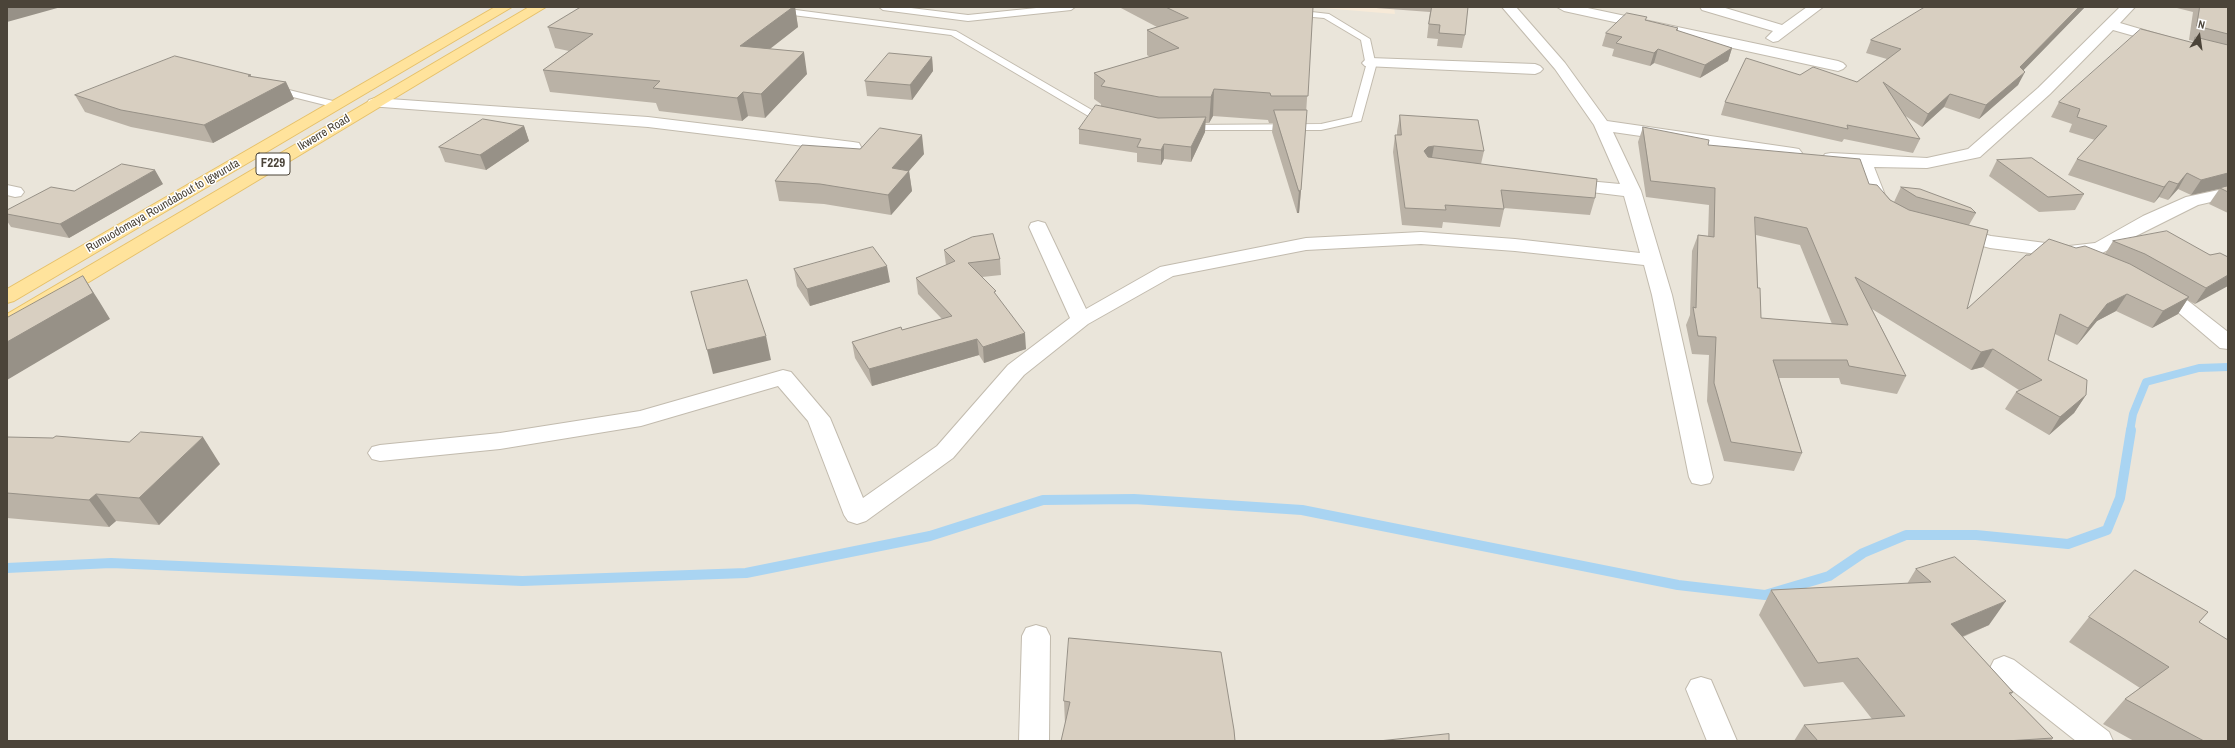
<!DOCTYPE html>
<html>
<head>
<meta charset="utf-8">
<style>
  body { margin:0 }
  #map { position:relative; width:2235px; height:748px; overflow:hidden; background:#f6f3ec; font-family:"Archivo Narrow",sans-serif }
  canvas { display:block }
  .frame { position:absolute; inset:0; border:8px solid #4b4439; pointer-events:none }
  .north { position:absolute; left:2179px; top:16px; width:40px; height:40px; -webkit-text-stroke:3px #fff; paint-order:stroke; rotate:13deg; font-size:11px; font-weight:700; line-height:16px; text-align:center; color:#4b4439 }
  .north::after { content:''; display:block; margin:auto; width:14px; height:18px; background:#4b4439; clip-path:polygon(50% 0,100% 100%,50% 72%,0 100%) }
</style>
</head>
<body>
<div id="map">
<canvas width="2235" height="748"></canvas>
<div class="frame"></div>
<div class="north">N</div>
</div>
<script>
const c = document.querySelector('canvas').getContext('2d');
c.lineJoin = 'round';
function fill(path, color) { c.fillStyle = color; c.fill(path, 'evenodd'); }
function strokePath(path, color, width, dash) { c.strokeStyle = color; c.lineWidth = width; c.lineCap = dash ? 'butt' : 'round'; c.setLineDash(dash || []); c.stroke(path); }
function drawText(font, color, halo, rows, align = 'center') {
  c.font = font + ' "Archivo Narrow",sans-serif'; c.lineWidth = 3; c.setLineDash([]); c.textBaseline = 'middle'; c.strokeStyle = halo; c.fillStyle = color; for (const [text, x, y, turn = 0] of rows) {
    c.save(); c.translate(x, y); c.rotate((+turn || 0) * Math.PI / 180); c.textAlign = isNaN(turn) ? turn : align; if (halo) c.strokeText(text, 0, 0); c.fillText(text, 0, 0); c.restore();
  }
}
fill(new Path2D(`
  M7,7H2228V741H7Z`), '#eae5da');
fill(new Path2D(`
  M1311,7H1394L1395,14Z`), '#f7ead8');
strokePath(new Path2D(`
  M2130,431L2133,414L2146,382L2199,368L2228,367`), '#a9d4f2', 8);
strokePath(new Path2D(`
  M7,568L111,563L522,581L746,573L930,536L1043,500L1134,499L1302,510L1678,585L1765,595L1829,576L1863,553L1906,535H1976L2068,544L2107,530L2120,498L2131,430`), '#a9d4f2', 10);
const service = new Path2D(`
  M749,7H773L956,31L1097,113L1113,116L1114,118L1109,121L1090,117L951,35L753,10Z
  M879,7H903L968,15L1046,7H1075L1071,10L968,21L883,10Z
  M1294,10L1329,14L1370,39L1376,66L1361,121L1321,130H1183L1182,128L1187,125L1321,124L1352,117L1366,66L1361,40L1324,18L1291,15V11Z
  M273,86L341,103L342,105L337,108L269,91L268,89Z`);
const minor = new Path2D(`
  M1502,7H1516L1565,63L1607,121L1793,148L1799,149L1802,153L1799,157L1793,158L1613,132L1641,191L1672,295L1713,477L1710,483L1701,485L1692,483L1689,477L1652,295L1644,265L1515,251L1421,244L1306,250L1173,276L1088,324L1024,375L953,458L866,521L857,524L848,521L844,515L808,421L778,386L641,426L500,449L380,461L372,459L368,453L372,447L380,445L500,433L640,411L783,370L791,372L830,418L863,498L937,446L1008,365L1070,318L1029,227L1031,223L1038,221L1045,223L1047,227L1086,309L1160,267L1306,238L1421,232L1515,239L1640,253L1624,196L1566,189L1560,188L1557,184L1560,180L1566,179L1620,184L1594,125L1555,69Z
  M1557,7H1583L1838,61L1843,63L1846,66L1843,69L1838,71L1564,11Z
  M1700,7H1722L1782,25L1807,7H1823L1778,41L1773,42L1766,38L1773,31L1702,10Z
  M2120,7H2135L2120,23L2171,38L2173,41L2166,45L2113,30L2050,94L1980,157L1927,168L1874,167L1885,195L1897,209L1894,213C1871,219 1862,182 1856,166L1825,162L1822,158L1825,154L1831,153L1927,158L1968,149L2038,88Z
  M1370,58L1535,64L1540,66L1543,69L1540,72L1535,74L1365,66L1362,63L1365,60Z
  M375,98L648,117L853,142L859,143L861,147L859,151L853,152L648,127L369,106L367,103L369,100Z
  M7,185L21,188L24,192L21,196L15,197L7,195Z
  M2228,188V198L2198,205L2100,254L2069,258L1990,248L1949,237L1947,233L1949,229L1956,227L1991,236L2069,246L2095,243L2143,216L2186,197Z
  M2156,286L2187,300L2228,332V349L2220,348L2173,308L2149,296L2146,292L2149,288Z
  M1036,625L1046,628L1050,636L1049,741H1019L1022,636L1026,628Z
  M2004,656L2014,660L2109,732L2113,741H2076L1994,676L1990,668L1994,660Z
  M1701,677L1711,680L1737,741H1707L1686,689L1691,680Z`);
const primary = new Path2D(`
  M495,7H512L14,301L7,303V289Z
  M529,7H546L14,327L7,329V314Z`);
strokePath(service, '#c2bbae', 2);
strokePath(minor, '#c2bbae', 2);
strokePath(primary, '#e6c16a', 2);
fill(service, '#fff');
fill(minor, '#fff');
fill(primary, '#ffe39c');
fill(new Path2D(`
  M581,7H795L798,27L770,49L807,74L765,118L748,116L742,121L659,111L656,103L550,92L543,70L569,51L555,48L548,27Z
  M1119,7H1313L1301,190L1299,213H1297L1272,132L1273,123H1269L1268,120L1213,116L1209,123H1205V132L1191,162L1164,159L1161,165L1137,162V153L1079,144V129L1101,106V104L1094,99V73L1150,57L1147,55V30L1157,27Z
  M1363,7H1468L1465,35L1462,48L1437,46L1438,39L1427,38L1430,12Z
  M2085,7L2023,70L2018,85L1979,119L1944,107L1922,127L1904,115L1920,139L1913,153L1844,139L1842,142L1721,115L1725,102L1800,75L1857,82L1887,59L1866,53L1871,40Z
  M2173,7H2228V213L2209,204L2220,188L2191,195L2178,189L2168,200L2159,197L2154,203L2068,175L2077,159L2095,140L2069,132L2072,124L2051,117L2059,102L2192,43L2193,41L2189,40L2193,12Z
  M1646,20L1678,28V31L1732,48L1728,61L1700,78L1654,63L1650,66L1612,56L1614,49L1602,46L1606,33Z
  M932,57L933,71L912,100L867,96L865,81Z
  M252,77L286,82L294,99L213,143L131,127L85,112L75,95Z
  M1400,115L1484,151L1481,164L1595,198L1590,215L1504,208V209L1500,227L1443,222L1442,228L1402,225L1393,152L1395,135H1397V131Z
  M524,126L529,141L486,170L445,162L439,147Z
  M1643,127L1708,145L1869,184L1890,200L1894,202L1901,187L1976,213L1969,225L1967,309L2030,255L2076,248L2105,254L2113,241L2228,257L2195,304L2187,300L2178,314L2152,328L2116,311L2097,321L2077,345L2055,334L2048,360L2086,395L2074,413L2049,435L2005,409L2016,392L2019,390L1983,367L1971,370L1872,309L1906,376L1897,394L1841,384L1839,378H1779L1802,453L1794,471L1724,461L1707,401L1709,355L1692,354L1686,325L1690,315L1692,251L1698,235L1708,236L1709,205L1646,197L1638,142ZM1756,235L1800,245L1832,324L1761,318L1758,288Z
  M860,149L924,154L909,171L912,191L891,215L824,204L779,201L775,181Z
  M1997,160L2084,194L2075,210L2039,212L1989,176Z
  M163,184L69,238L11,227L7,221V210L74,191Z
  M944,250L1000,259L1001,275L982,277L996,295L1026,349L984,363L979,355L872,386L855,358L852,342L902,330L942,319L918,294L916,278L946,265Z
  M794,269L890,282L810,306L797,286Z
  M7,437L220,464L159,525L116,521L109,527L7,518Z
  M1916,569L1989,625L1963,637L2013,692L2011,695L2053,738L2051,741H1794L1804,725L1872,719L1843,682L1804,687L1759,615L1771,590L1907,584Z
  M2089,617L2199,622L2228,741H2134L2103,724L2125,699L2140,688L2069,642Z
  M1221,652L1065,724L1064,701Z`), '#bab2a6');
fill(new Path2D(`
  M7,7H61L7,22Z
  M793,7H795L798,27L745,68L740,46Z
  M2079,7H2085L2014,80L2020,67Z
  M1732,48L1728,61L1700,78L1705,65Z
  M1658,49L1654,63L1650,66L1654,53Z
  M804,52L807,74L765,118L761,94Z
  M932,57L933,71L912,100L910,85Z
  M2025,72L2018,85L1979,119L1986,105Z
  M286,82L294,99L213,143L204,125Z
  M1214,89L1213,116L1209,123L1211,97Z
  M743,92L748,116L742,121L737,98Z
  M1950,94L1944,107L1922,127L1928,114Z
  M1206,117L1205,132L1191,162V147Z
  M524,126L529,141L486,170L480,155Z
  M922,135L924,154L909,171L912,191L891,215L888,195L892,168Z
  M1164,144V159L1161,165V150Z
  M1434,146L1431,163L1424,151L1428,147Z
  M155,170L163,184L69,238L60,224Z
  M2187,173L2178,189L2168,200L2178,184Z
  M2228,173V187L2191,195L2201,180Z
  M2169,181L2159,197L2154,203L2164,187Z
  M1301,190L1299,213H1297L1299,191Z
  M887,266L890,282L810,306L807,289Z
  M2228,275V286L2195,304L2206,288Z
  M83,276L99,301L110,319L7,380V342Z
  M2127,294L2116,311L2097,321L2077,345L2088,328L2107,304Z
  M2189,297L2178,314L2152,328L2163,311Z
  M1025,333L1026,349L984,363L983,347Z
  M766,336L771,360L713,374L707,350Z
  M977,339L979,355L872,386L869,369Z
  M1993,349L1983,367L1971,370L1981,352Z
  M2086,395L2074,413L2049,435L2060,417Z
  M203,437L220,464L159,525L139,498Z
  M96,494L116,521L109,527L89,500Z
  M2006,601L1989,625L1935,648L1951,624Z`), '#979187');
const building = new Path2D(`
  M581,7H793L740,46L804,52L761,94L743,92L737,98L653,88L660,81L543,70L593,34L548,27Z
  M1166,7H1313L1308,96H1271L1270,93L1214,89L1211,97H1159L1101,86L1105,81L1094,73L1179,48L1147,30L1188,18Z
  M1432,7H1468L1465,35L1439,33L1440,25L1429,24Z
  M1925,7H2079L2020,67L2025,72L1986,105L1950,94L1928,114L1883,82L1920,139L1847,125L1848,129L1725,102L1746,58L1800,75L1813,67L1857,82L1901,49L1871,40Z
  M2200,7H2228V34L2197,26Z
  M1627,13L1647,17L1645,20L1678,28L1676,30L1732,48L1705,65L1658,49L1654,53L1616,43L1622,37L1606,33Z
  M2141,29L2194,43L2195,37L2228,45V173L2201,180L2187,173L2178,184L2169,181L2164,187L2077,159L2107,126L2077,117L2080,109L2059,102Z
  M889,53L932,57L910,85L865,81Z
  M175,56L251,75L248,76L286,82L204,125L121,110L75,95Z
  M1096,105L1158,118L1206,117L1191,147L1164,144L1161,150L1137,147L1141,139L1079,129Z
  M1274,110H1307L1301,190L1299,191Z
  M1400,115L1478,120L1484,151L1434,146L1428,147L1424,151L1428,157L1597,179L1595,198L1501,190L1504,209L1445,205L1446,210L1405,208L1395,135H1401Z
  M483,119L524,126L480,155L439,147Z
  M1643,127L1709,140L1708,145L1860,159L1869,184L1877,185L1890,200L1909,210L1988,230L1967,309L2026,255H2030L2049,239L2076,248L2085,246L2130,264L2189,297L2163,311L2127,294L2107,304L2088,328L2060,314L2048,360L2087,380L2086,395L2060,417L2016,392L2042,380L1993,349L1981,352L1855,277L1906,376L1849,366L1847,360H1773L1802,453L1731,442L1714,383L1716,337L1698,336L1693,307L1696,308L1698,235L1714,237L1715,188L1651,181ZM1755,217L1807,228L1848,325L1761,318L1760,288H1758Z
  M880,128L922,135L892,168L909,171L888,195L820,184L775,181L802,145L860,149Z
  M2032,158L2084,194L2048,197L1997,160Z
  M122,164L155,170L60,224L7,214V210L51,187L74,191Z
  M2228,186V192L2220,188Z
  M1901,187L1920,189L1971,208L1976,213L1917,197Z
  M2167,231L2210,255L2220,253L2228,257V275L2206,288L2145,254L2113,241Z
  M993,234L1000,259L968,263L996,291L994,292L1025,333L983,347L977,339L869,369L852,342L901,327L902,330L952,316L916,278L955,261L944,250L972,237Z
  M873,247L887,266L807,289L794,269Z
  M83,276L93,293L7,342V318Z
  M747,280L766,336L707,350L691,292Z
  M141,432L203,437L139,498L96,494L89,500L7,493V437L53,438L56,436L129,442Z
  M1955,557L2006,601L1951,624L2013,692L2009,693L2053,738L2006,741H1818L1804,725L1905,716L1858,658L1818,663L1771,590L1931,582L1916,569Z
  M2135,570L2208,612L2199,622L2228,640V741H2204L2125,699L2169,667L2089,617Z
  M1069,638L1221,652L1234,730L1235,741H1061L1070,702L1064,701Z
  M1449,734V741H1379Z`);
fill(building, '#d8cfc1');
strokePath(building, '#979187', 1);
drawText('12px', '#4b4439', '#fff', [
  ["Ikwerre Road",324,133,-31],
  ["Rumuodomaya Roundabout to Igwuruta",163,206,-30]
]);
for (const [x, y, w] of [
  [273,164,34]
]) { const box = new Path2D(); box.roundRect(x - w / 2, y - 11, w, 22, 3); c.fillStyle = '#fff'; c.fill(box); strokePath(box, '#4b4439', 1); }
drawText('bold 13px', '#4b4439', null, [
  ["F229",273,164]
]);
</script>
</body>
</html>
